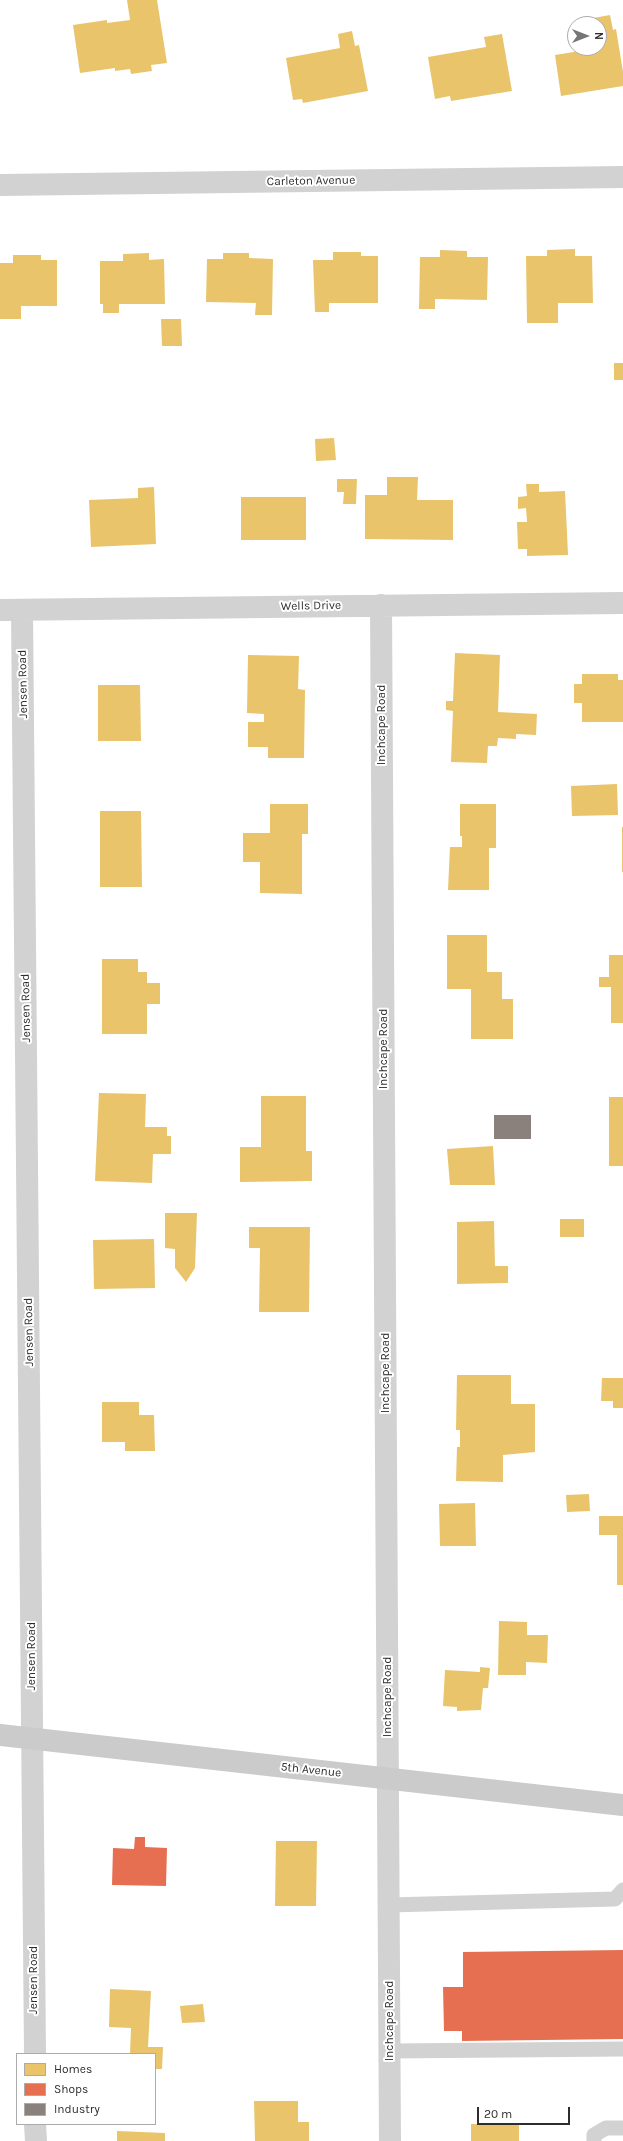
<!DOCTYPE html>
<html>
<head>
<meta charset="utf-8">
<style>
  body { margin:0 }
  #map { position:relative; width:623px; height:2141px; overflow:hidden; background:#fff; font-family:Karla,sans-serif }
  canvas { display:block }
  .legend { position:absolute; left:16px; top:2053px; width:140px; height:72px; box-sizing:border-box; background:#fff; border:1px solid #ababab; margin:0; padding:5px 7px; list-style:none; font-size:12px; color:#2d2d2d }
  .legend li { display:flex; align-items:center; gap:8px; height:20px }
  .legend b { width:20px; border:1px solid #ababab }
  .north { position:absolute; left:567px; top:16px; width:40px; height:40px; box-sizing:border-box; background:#fff; border:1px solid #ababab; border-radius:50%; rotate:90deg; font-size:11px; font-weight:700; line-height:16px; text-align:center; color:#2d2d2d }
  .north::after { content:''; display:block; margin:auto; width:14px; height:18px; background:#767676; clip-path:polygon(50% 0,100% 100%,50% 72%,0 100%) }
  .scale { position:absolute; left:477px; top:2107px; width:93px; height:18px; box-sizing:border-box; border:2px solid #2d2d2d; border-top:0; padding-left:5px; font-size:12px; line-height:14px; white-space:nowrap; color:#2d2d2d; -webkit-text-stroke:3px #fff; paint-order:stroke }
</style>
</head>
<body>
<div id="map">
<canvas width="623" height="2141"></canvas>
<ul class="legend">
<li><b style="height:11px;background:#e9c46a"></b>Homes</li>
<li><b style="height:11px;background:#e76f51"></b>Shops</li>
<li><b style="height:11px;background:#8a817c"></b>Industry</li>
</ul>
<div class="north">N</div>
<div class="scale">20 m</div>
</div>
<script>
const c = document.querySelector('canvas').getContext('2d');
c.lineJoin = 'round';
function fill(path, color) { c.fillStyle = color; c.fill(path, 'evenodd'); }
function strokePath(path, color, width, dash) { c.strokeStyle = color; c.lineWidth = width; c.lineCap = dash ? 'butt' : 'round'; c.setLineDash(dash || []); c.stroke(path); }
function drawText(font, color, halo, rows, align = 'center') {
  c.font = font + ' Karla,sans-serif'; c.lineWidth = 4; c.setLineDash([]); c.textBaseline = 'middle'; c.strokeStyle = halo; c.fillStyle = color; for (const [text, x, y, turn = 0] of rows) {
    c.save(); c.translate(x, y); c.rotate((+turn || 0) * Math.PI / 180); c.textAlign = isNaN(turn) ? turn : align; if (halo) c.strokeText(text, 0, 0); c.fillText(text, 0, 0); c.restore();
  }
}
fill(new Path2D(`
  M127,0H157L167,63L151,65L152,71L131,74L130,69L115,71V68L80,73L73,25L107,20V23L130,20Z
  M610,15L613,30L616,29L623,72V86L561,96L555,55L599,48V24H588V19Z
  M352,31L355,46L359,45L368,91L303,103L302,99L293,100L286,58L340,48L338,34Z
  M502,34L512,91L451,101L450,96L435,99L428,57L486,47L484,37Z
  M575,249V256H592L593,303H558V323H527L526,256H547V250Z
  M440,250L467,251V257H488L487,300L435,299V309H419L420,257H440Z
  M333,252H361V256H378V303H329V312H315L313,260H333Z
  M149,253V260L164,259L165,304H119V313H103V304H100V261H123V254Z
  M223,253H249V258L273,259L272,315H255L256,303L206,302L207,259H223Z
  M13,255H41V260H57V306H21V319H0V263H13Z
  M161,319H181L182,346H162Z
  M614,363H623V380H614Z
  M334,438L336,460L316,461L315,439Z
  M387,477H418L417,500H453V540L365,539V495H387Z
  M337,479H357L356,504H343L344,492H337Z
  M526,484H539V492L565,491L568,555L527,556V549H518L517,522H527L526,508L518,509V497L527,496Z
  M154,487L156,544L91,547L89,500L138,498V488Z
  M241,497H306V540H241Z
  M455,653L500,655L498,712L537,714L536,735L516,734V739L498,738L497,746H488L487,763L451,762L453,711L446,710V701H453Z
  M248,655L299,656L298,689L305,690L304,758H268V747H248V722H264V714L247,713Z
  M582,674H618V680H623V722H582V703H574V684H582Z
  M98,685H140L141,741H98Z
  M617,784L618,815L572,816L571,786Z
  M270,804H308V834H302V894L260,893V862H243V833H270Z
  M460,804H496V848H489V890H448L450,847H462V836H460Z
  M100,811H141L142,887H100Z
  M622,827H623V872H622Z
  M447,935H487V972H502V999H513V1039H471V989H447Z
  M609,955H623V1023H611V987H599V977H609Z
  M102,959H138V972H147V983H160V1004H147V1034H102Z
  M99,1093L146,1094L145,1127H167V1136H171V1154H153L152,1183L95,1181Z
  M261,1096H306V1151H312V1181L240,1182V1147H261Z
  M609,1097H623V1166H609Z
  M493,1146L495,1185H450L447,1149Z
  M165,1213H197L195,1268L186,1282L175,1268V1249L165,1248Z
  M560,1219H584V1237H560Z
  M494,1221L495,1266H508V1283L457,1284V1222Z
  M249,1227H310L309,1312H259L260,1248H249Z
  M154,1239L155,1288L94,1289L93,1240Z
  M457,1375H511V1404H535V1452L503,1455V1482L456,1481L457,1447H460V1430H456Z
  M602,1378H623V1408H613V1401H601Z
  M102,1402H139V1415H154L155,1451H125V1442H102Z
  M589,1494L590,1511L567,1512L566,1495Z
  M475,1503L476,1546H440L439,1504Z
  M599,1516H623V1585H617V1535H599Z
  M499,1621L527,1622V1635H548L547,1663L526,1662V1675H498Z
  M480,1667L490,1668L488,1688H483L481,1710L457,1711V1707L443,1706L445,1670L480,1672Z
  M276,1841H317L316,1906H275Z
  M110,1989L151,1991L148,2047H163L162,2069H155V2054H130L131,2028L109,2027Z
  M203,2004L205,2022L182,2023L180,2006Z
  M254,2101H298V2122H309V2141H255Z
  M471,2124H519V2141H471Z
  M117,2131L165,2133V2141H117Z`), '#e9c46a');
fill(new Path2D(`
  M135,1837H145V1847L167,1848L166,1886L112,1885L113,1848L134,1849Z
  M623,1950V2039L462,2041V2031H444L443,1987H463V1952Z`), '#e76f51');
fill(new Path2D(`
  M494,1115H531V1139H494Z`), '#8a817c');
strokePath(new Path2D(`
  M389,1905L615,1899L623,1890
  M390,2051L623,2049
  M594,2141V2135L606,2128H623`), '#d2d2d2', 15);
strokePath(new Path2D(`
  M0,185L623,177
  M381,605L390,2141
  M0,610L623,603
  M22,610L35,2054
  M35,2124L36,2141`), '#d2d2d2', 22);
strokePath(new Path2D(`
  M0,1735L623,1805`), '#cbcbcb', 22);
drawText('12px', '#2d2d2d', '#fff', [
  ["Carleton Avenue",311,181,-1],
  ["Wells Drive",311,606,-1],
  ["Jensen Road",23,684,-91],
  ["Inchcape Road",382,725,-90],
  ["Jensen Road",26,1008,-91],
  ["Inchcape Road",384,1049,-90],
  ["Jensen Road",29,1332,-91],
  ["Inchcape Road",386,1373,-90],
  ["Jensen Road",32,1656,-90],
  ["Inchcape Road",388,1697,-90],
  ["5th Avenue",311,1770,6],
  ["Jensen Road",34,1980,-90],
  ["Inchcape Road",390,2021,-90]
]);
</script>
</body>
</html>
